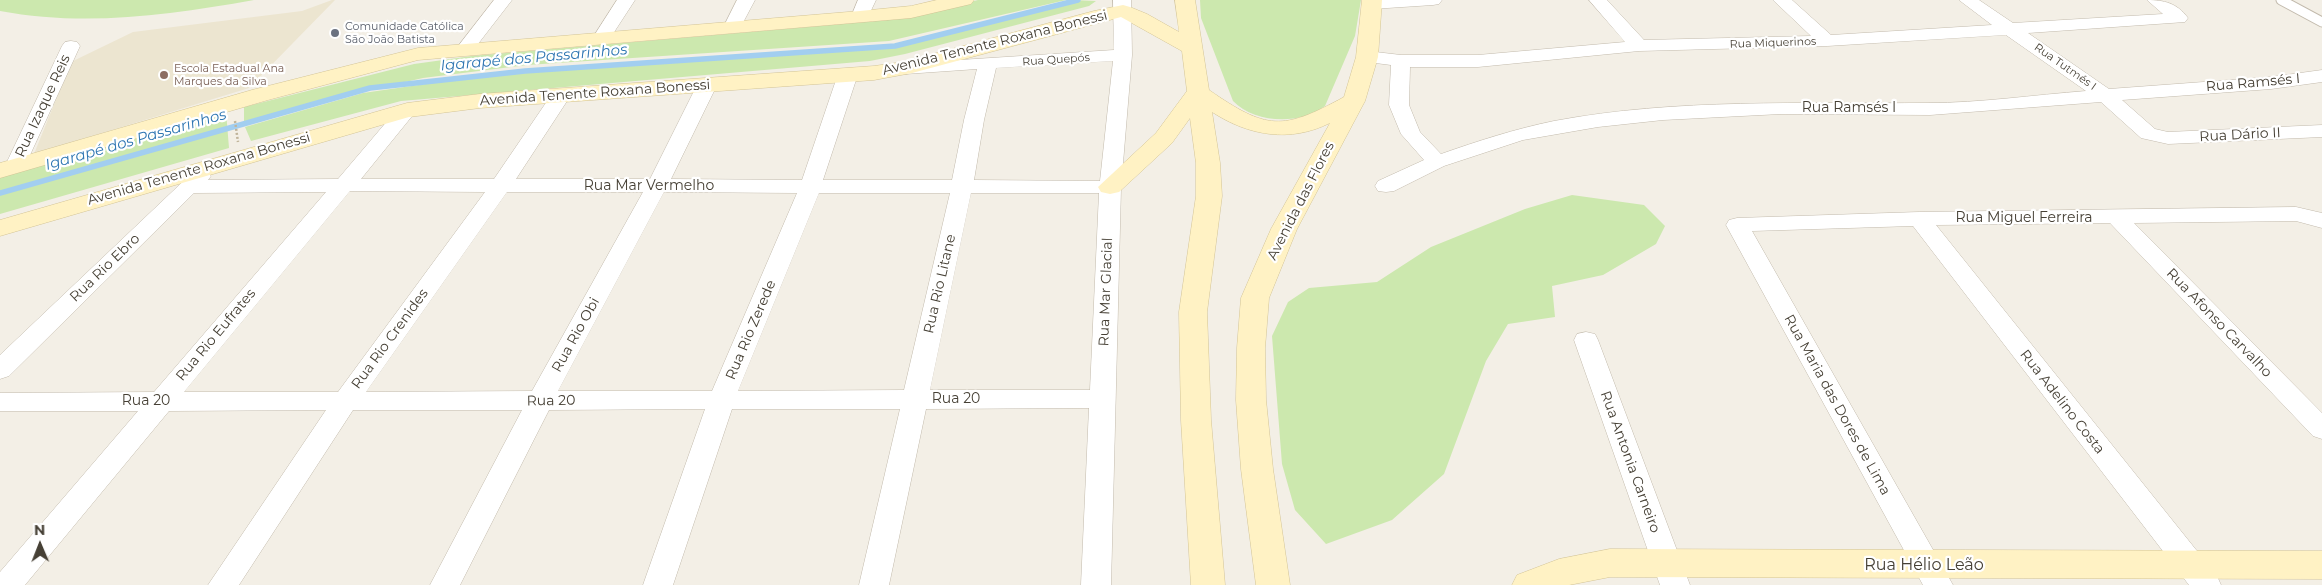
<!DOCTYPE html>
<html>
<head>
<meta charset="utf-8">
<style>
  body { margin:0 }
  #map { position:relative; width:2322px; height:585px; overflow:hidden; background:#f3efe6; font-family:Montserrat,sans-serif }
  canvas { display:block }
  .north { position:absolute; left:15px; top:520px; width:50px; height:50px; -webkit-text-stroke:4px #fff; paint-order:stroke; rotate:359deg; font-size:14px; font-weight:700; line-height:20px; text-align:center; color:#464035 }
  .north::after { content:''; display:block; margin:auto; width:18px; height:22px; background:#464035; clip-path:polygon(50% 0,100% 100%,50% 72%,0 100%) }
</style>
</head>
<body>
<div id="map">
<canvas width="2322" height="585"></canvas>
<div class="north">N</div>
</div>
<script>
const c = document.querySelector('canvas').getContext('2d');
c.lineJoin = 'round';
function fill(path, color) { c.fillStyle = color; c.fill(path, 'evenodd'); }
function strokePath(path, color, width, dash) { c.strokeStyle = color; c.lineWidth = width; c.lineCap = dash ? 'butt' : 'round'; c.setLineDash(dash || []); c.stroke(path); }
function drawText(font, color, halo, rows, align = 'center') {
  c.font = font + ' Montserrat,sans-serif'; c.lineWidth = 4.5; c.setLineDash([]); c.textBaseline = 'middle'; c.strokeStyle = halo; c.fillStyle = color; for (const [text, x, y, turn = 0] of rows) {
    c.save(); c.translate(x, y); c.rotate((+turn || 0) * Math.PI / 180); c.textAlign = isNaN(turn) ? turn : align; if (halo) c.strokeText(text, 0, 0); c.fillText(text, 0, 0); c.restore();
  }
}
fill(new Path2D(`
  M332,0H335L249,88L34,154L71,62L133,32L302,11Z`), '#ece5d0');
fill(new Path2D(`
  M0,0H254C170,15 85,27 0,11Z
  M978,0H1066L889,41L527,65L423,78L344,96L244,124V107L414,64L472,56L899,19Z
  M1072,0L1096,1L1089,6L905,54L870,61L401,101L251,141L245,127L363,93L467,78L695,59L902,46Z
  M1200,0H1361L1355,36L1325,106C1301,125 1255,124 1233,101L1201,18Z
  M226,111L229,148L0,214V177Z
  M1572,195L1644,205L1665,226L1656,244L1603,275L1552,286L1555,317L1508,324L1486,361L1444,474L1392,520L1326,544L1295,510L1282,464L1272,336L1288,302L1309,288L1377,282L1431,247L1525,209Z`), '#cce8ae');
strokePath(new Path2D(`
  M0,193L370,88L525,71L895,46L1078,0`), '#a2cef0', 5.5);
const lane = new Path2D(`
  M2281,0L2322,22`);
const street = new Path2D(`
  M494,0H512L471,53H459L456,49Z
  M617,0H635L607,43H595L592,39Z
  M737,0H755L738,32H726L723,28Z
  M858,0H876L866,21H854L851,17Z
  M1113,0H1131L1132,55L1121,187L1111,585H1081L1089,408L926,409L889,585H859L900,409H732L673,585H643L705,409L549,410L460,585H430L522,410H353L239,585H208L326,410L169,411L25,585H0V572L138,411H0V393L154,392L326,192L194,193L9,376L0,379V355L193,172L200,170L207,172L211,176L208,180L338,179L400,106L407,104L414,106L417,110L361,179H494L554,91L561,89L568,91L571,95L516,179H650L697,85L700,81L707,79L714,81L717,85L671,179L802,180L837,77L840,73L847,71L854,73L857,77L823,180H952L964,120L977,69L905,74L898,72L896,68L898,64L1114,50ZM1113,61L1100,181L974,180L984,120L996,68ZM350,191L485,192L338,392H184ZM507,192H643L532,391L366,392ZM664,192L797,193L712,391H558ZM819,193H950L904,390L738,391ZM971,193H1099L1090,390H930Z
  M1366,0H1442L1439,4L1433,5L1372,9L1366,8L1363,4Z
  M1589,0H1607L1644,40L1811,36L1773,0H1792L1831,35L1992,25L1959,0H1979L2013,23L2163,14L2147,0C2164,0 2177,3 2188,18L2185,22L2028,33L2109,89L2271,77L2322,70V82L2271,89L2122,100L2155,129L2168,132L2322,125V137L2168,144L2141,138L2101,102L1930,115L1781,114L1663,120L1598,127L1523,140L1444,166L1394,191L1386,192L1378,191L1375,186L1378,181L1424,160L1401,134L1389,105L1391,65L1360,61L1358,57L1360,53L1367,51L1401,55H1478L1625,42ZM2006,35L2086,91C2034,95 1980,103 1928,103C1803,104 1677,98 1554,121C1515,129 1478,141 1441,154L1420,132L1409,105L1410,67H1478L1639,51L1827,46Z
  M71,41L77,42L80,46L25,166L22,170L15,172L8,170L5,166L62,46L65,42Z
  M2296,207L2322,213V228L2296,221L2134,223L2322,413V439L2313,436L2110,223L1936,225L2217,576L2221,585H2189L1913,226L1752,231L1953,585H1923L1726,225L1729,220L1737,218L1919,212Z
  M1586,332L1595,334L1598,340L1690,585H1660L1574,340L1577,334Z`);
const secondary = new Path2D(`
  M937,0H974L971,4L911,18L418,60L268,100L0,178V163L252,90L418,48L860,11L911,6Z
  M1175,0H1195L1209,90C1267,130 1282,131 1344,97L1356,57L1362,0H1382L1378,57L1365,101L1297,229L1269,298L1265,348L1266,400L1273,469L1290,585H1256L1241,469L1236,400L1237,348L1241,298L1271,229L1330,123C1290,143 1249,136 1212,112L1220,163L1222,196L1207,312L1211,420L1225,585H1191L1181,420L1179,312L1196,196V163L1190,118L1172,143L1119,192L1110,194L1101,192L1098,187L1156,133L1187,91L1182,51L1121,17L912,73L874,80L480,108L409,117L0,236V220L407,103L480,94L874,66L903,62L1094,11L1123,5L1130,7L1147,14L1179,32Z
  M1610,549L2322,551V579L1610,577L1569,585H1512L1517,575L1559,559Z`);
strokePath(lane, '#c2baac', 11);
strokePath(street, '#c2baac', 1);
strokePath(secondary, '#d3c496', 1);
strokePath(new Path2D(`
  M235,121L238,142`), '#c0b49a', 2.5, [2, 2]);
strokePath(lane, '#fff', 9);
fill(street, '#fff');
fill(secondary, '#fff2c4');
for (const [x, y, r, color] of [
  [335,33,5,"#6b7280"],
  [164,75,5,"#8d6e63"]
]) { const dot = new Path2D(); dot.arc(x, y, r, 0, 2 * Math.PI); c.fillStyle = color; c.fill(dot); strokePath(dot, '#fff', 2); }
drawText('11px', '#5b616d', '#fff', [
  ["Comunidade Católica",345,27],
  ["São João Batista",345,40]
], 'left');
drawText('11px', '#464035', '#fff', [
  ["Rua Miquerinos",1773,43,-2],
  ["Rua Quepós",1056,60,-4],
  ["Rua Tutmés I",2065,67,35]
]);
drawText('11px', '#785e54', '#fff', [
  ["Escola Estadual Ana",174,69],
  ["Marques da Silva",174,82]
], 'left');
drawText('14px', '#464035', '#fff', [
  ["Avenida Tenente Roxana Bonessi",995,43,-14],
  ["Rua Ramsés I",2253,83,-5],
  ["Avenida Tenente Roxana Bonessi",595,93,-4],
  ["Rua Izaque Reis",43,106,-65],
  ["Rua Ramsés I",1849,108],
  ["Rua Dário II",2240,135,-3],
  ["Avenida Tenente Roxana Bonessi",199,169,-16],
  ["Rua Mar Vermelho",649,186],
  ["Avenida das Flores",1301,201,-63],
  ["Rua Miguel Ferreira",2024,218],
  ["Rua Rio Ebro",105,268,-44],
  ["Rua Rio Litane",940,284,-77],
  ["Rua Mar Glacial",1106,292,-88],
  ["Rua Afonso Carvalho",2219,323,46],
  ["Rua Rio Zerede",751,330,-67],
  ["Rua Rio Eufrates",216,335,-50],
  ["Rua Rio Obi",576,335,-61],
  ["Rua Rio Crenides",390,339,-54],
  ["Rua 20",956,399],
  ["Rua 20",146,401],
  ["Rua 20",551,401,-1],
  ["Rua Adelino Costa",2062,402,52],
  ["Rua Maria das Dores de Lima",1837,405,61],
  ["Rua Antonia Carneiro",1630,462,70]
]);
drawText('italic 15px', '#2e76b2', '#fff', [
  ["Igarapé dos Passarinhos",534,58,-5],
  ["Igarapé dos Passarinhos",136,140,-16]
]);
drawText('16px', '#464035', '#fff', [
  ["Rua Hélio Leão",1924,565]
]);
</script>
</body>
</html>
